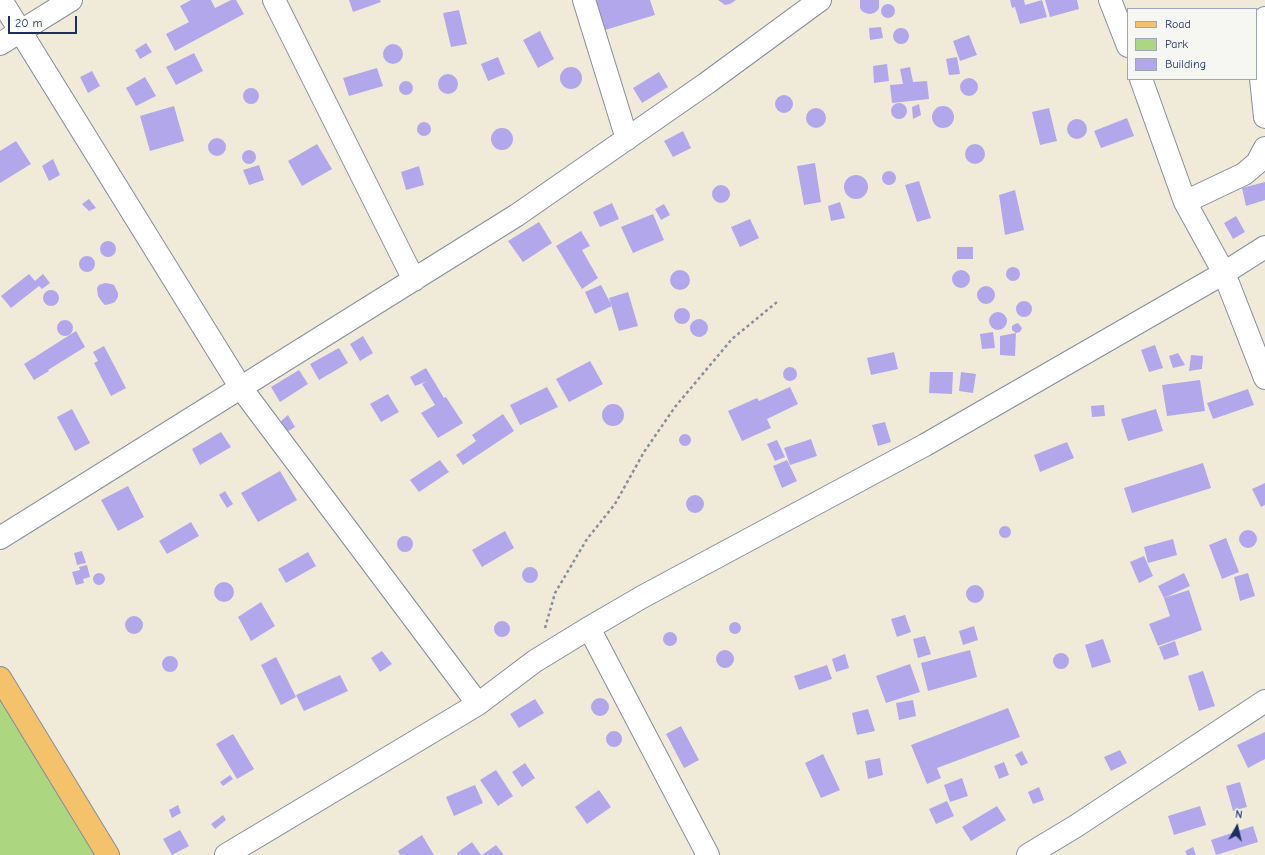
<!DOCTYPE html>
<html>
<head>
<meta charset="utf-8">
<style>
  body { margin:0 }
  #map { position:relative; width:1265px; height:855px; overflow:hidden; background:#f0ebd9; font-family:"Comic Neue",sans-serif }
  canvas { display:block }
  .legend { position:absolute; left:1127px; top:8px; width:130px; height:72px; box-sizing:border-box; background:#f6f6f2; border:1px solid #9ea6b7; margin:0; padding:5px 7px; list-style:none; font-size:12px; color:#1b2f5e }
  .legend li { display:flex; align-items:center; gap:8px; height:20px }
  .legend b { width:20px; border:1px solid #9ea6b7 }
  .north { position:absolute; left:1217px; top:807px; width:40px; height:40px; -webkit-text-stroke:3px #f6f6f2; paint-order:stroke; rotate:8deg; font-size:11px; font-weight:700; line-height:16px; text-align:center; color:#1b2f5e }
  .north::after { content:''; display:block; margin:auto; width:14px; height:18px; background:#1b2f5e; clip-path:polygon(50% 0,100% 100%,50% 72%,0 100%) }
  .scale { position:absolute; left:8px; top:16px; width:69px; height:18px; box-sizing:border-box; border:2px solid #1b2f5e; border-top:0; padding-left:5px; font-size:12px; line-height:14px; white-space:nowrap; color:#1b2f5e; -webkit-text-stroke:3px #f6f6f2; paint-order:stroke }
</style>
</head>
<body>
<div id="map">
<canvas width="1265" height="855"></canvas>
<ul class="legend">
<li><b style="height:5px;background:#f4c26a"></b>Road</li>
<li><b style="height:11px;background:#add681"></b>Park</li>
<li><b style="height:11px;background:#b3a7ec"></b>Building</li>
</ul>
<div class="north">N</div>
<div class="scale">20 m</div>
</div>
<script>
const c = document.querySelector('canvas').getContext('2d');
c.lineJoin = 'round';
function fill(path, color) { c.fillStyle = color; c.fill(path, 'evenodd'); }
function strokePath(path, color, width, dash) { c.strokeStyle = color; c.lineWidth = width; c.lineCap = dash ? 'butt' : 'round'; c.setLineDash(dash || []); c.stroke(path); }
fill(new Path2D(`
  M0,678L108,855H0Z`), '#add681');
fill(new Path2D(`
  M191,0H211L215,8L231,0H236L244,14L175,51L166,34L189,22L180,6Z
  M349,0H380L381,2L353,12Z
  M596,0H650L655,15L605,30Z
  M718,0H736L730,4L725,5Z
  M860,0H879V8L877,11L874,13L870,14L865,13L862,11L860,8Z
  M1010,0H1024L1025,5L1042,0L1047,17L1020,24L1015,7L1012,8Z
  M1045,0H1077L1079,9L1050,17Z
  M881 11a7 7 0 1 1 14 0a7 7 0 1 1-14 0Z
  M459,10L467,44L451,47L443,13Z
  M881,27L883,38L870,40L869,28Z
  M893 36a8 8 0 1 1 16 0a8 8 0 1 1-16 0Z
  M540,31L554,59L538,68L523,40Z
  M969,35L977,55L960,61L953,41Z
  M146,43L152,52L140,59L135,50Z
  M383 54a10 10 0 1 1 20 0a10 10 0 1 1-20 0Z
  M194,53L203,71L176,85L166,67Z
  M498,57L505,74L488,81L481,64Z
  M957,57L960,74L949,75L946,59Z
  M887,64L889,81L874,83L873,66Z
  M560 78a11 11 0 1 1 22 0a11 11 0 1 1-22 0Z
  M910,67L913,82L927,81L929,99L892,103L890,85L903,84L900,69Z
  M377,68L383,86L349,96L343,78Z
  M92,71L100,86L88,93L80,77Z
  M659,72L668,87L642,103L633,88Z
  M438 84a10 10 0 1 1 20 0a10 10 0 1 1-20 0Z
  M145,77L156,96L136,106L126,88Z
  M960 87a9 9 0 1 1 18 0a9 9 0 1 1-18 0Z
  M399 88a7 7 0 1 1 14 0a7 7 0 1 1-14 0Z
  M243 96a8 8 0 1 1 16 0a8 8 0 1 1-16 0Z
  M775 104a9 9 0 1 1 18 0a9 9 0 1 1-18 0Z
  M891 111a8 8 0 1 1 16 0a8 8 0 1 1-16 0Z
  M919,104L921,115L913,119L912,107Z
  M174,106L184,141L150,151L140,116Z
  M932 117a11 11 0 1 1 22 0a11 11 0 1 1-22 0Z
  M806 118a10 10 0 1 1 20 0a10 10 0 1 1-20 0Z
  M1049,108L1057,141L1040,145L1032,112Z
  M1127,118L1134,136L1101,148L1094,131Z
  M1067 129a10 10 0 1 1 20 0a10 10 0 1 1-20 0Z
  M417 129a7 7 0 1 1 14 0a7 7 0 1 1-14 0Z
  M491 139a11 11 0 1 1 22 0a11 11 0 1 1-22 0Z
  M683,131L691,148L673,157L664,141Z
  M208 147a9 9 0 1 1 18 0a9 9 0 1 1-18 0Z
  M16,141L31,164L0,183V151Z
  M965 154a10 10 0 1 1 20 0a10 10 0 1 1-20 0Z
  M317,144L332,169L302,186L288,161Z
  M242 157a7 7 0 1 1 14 0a7 7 0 1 1-14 0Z
  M53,159L60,175L49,181L42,166Z
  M815,163L821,202L804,205L797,166Z
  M259,165L264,180L249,185L243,170Z
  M419,166L424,185L406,190L401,172Z
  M882 178a7 7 0 1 1 14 0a7 7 0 1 1-14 0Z
  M844 187a12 12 0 1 1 24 0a12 12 0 1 1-24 0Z
  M919,181L931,218L917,222L905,185Z
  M1265,182V200L1246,206L1242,188Z
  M712 194a9 9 0 1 1 18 0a9 9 0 1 1-18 0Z
  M1015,190L1024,230L1005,235L999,195Z
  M89,199L96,208L89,211L82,204Z
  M840,202L845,218L831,221L828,206Z
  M612,203L619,219L600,227L593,212Z
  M664,204L670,215L661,220L655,209Z
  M653,214L664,240L633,253L621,227Z
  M1236,216L1245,232L1233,239L1224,223Z
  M750,219L759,238L740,247L731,227Z
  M539,222L552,243L523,262L508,241Z
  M581,231L590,246L582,250L598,278L582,289L556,246Z
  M100 249a8 8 0 1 1 16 0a8 8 0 1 1-16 0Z
  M957,247H973V259H957Z
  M79 264a8 8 0 1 1 16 0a8 8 0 1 1-16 0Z
  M1006 274a7 7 0 1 1 14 0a7 7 0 1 1-14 0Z
  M952 279a9 9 0 1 1 18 0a9 9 0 1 1-18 0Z
  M670 280a10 10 0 1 1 20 0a10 10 0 1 1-20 0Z
  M29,274L35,281L43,274L50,283L42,289L39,286L11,308L1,296Z
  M105,283L111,284L114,285L118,293V297L115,302L110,304L105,305L102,302L98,296L97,288L99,285Z
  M601,285L612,306L595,314L585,292Z
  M977 295a9 9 0 1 1 18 0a9 9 0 1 1-18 0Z
  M43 298a8 8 0 1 1 16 0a8 8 0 1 1-16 0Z
  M628,292L638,326L619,331L609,298Z
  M1016 309a8 8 0 1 1 16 0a8 8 0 1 1-16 0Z
  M674 316a8 8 0 1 1 16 0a8 8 0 1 1-16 0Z
  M989 321a9 9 0 1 1 18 0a9 9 0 1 1-18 0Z
  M690 328a9 9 0 1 1 18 0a9 9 0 1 1-18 0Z
  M57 328a8 8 0 1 1 16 0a8 8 0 1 1-16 0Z
  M1018,323L1022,328L1020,332L1016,333L1015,356L1000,355V336L1016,333L1012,330V326L1015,324Z
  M76,331L85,347L48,370L49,371L34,380L24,364Z
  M993,332L995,348L982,349L980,334Z
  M363,336L373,353L360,361L350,344Z
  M1155,345L1163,368L1149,372L1141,350Z
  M104,346L126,388L111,396L94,363L98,361L93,352Z
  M339,348L348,363L319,380L310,364Z
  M894,352L898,369L871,375L867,358Z
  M1178,353L1185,365L1173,368L1169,356Z
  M1191,355L1203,356L1202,369L1189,371Z
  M590,361L603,384L569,402L556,379Z
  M783 374a7 7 0 1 1 14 0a7 7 0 1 1-14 0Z
  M426,368L444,398L446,397L463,423L438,438L421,413L435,405L422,384L427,381L415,386L410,377Z
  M299,370L308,384L280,402L271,387Z
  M930,372H953L952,394L929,393Z
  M961,372L976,374L973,393L959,391Z
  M1200,380L1205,411L1167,416L1162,385Z
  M547,387L558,407L520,425L510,405Z
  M790,387L798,404L767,419L771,428L742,441L728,411L757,398L759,401Z
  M1248,389L1254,405L1213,419L1207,403Z
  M388,394L399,412L381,422L370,404Z
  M602 415a11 11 0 1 1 22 0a11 11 0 1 1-22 0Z
  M1104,405L1105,416L1092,417L1091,406Z
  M72,409L90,443L75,451L57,417Z
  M1156,409L1163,431L1128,441L1121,419Z
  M503,414L514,431L463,465L456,455L476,441L472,435Z
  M288,415L295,427L287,432L281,421Z
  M885,422L891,442L878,446L872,425Z
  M221,432L231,447L200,465L192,449Z
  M679 440a6 6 0 1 1 12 0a6 6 0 1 1-12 0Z
  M811,439L817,456L790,465L784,448Z
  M777,440L785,457L775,461L767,444Z
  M1067,442L1074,458L1040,472L1034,455Z
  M440,460L449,472L419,492L410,480Z
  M787,460L797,481L782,488L773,466Z
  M1203,463L1211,488L1132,513L1124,488Z
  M280,471L297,500L258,522L241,493Z
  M1265,483V505L1261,507L1252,489Z
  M128,486L144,517L118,531L101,500Z
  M225,491L233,504L227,508L219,495Z
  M686 504a9 9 0 1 1 18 0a9 9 0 1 1-18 0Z
  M191,522L199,536L167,554L159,541Z
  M999 532a6 6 0 1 1 12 0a6 6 0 1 1-12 0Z
  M1239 539a9 9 0 1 1 18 0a9 9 0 1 1-18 0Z
  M505,531L514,548L482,567L472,550Z
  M397 544a8 8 0 1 1 16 0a8 8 0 1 1-16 0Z
  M1226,538L1239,572L1222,579L1209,545Z
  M1173,539L1177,555L1148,563L1144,547Z
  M82,551L86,563L77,565L74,553Z
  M308,552L316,566L286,583L278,569Z
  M1144,556L1153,576L1139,583L1130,562Z
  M87,565L90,577L83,579L84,583L76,585L72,572L80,570L79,567Z
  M522 575a8 8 0 1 1 16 0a8 8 0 1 1-16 0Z
  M93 579a6 6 0 1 1 12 0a6 6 0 1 1-12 0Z
  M1184,573L1190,586L1164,598L1189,590L1202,630L1158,646L1149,624L1170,616L1164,598L1158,586Z
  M1248,573L1255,596L1240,601L1234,577Z
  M214 592a10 10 0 1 1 20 0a10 10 0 1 1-20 0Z
  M966 594a9 9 0 1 1 18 0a9 9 0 1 1-18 0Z
  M261,602L275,626L251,641L238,617Z
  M905,615L911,632L897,637L891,619Z
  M125 625a9 9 0 1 1 18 0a9 9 0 1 1-18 0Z
  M494 629a8 8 0 1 1 16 0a8 8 0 1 1-16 0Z
  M729 628a6 6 0 1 1 12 0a6 6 0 1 1-12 0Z
  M974,626L978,640L963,645L959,631Z
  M663 639a7 7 0 1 1 14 0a7 7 0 1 1-14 0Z
  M925,636L931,654L918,658L913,639Z
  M1103,639L1111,662L1092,668L1085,645Z
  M1175,641L1179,655L1164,660L1159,647Z
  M716 659a9 9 0 1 1 18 0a9 9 0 1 1-18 0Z
  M970,650L977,677L928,691L921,663Z
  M382,651L392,664L380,672L371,658Z
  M1053 661a8 8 0 1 1 16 0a8 8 0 1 1-16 0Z
  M845,654L849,668L836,672L832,659Z
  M162 664a8 8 0 1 1 16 0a8 8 0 1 1-16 0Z
  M276,657L296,697L281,705L261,665Z
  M910,664L920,692L886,703L876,676Z
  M827,665L832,679L799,690L794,676Z
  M1203,671L1215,706L1199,711L1188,676Z
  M340,675L348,691L304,711L296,695Z
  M591 707a9 9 0 1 1 18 0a9 9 0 1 1-18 0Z
  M535,699L544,713L519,728L510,714Z
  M913,700L916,716L899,720L896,703Z
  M1008,708L1020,737L937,768L941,778L927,784L911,745Z
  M868,709L875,731L857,735L852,713Z
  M681,726L699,760L684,768L666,734Z
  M606 739a8 8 0 1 1 16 0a8 8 0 1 1-16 0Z
  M1265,732V759L1248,768L1237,745Z
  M233,734L254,769L237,779L216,744Z
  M1120,750L1127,763L1111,771L1104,757Z
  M1022,751L1028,763L1021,766L1015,755Z
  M823,754L840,790L821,798L805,763Z
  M880,758L883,775L868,779L865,761Z
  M1004,762L1009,775L999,779L994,766Z
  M525,763L535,778L522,787L512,772Z
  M496,770L513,796L498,806L480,780Z
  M230,775L233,779L223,786L220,782Z
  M962,778L968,796L950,802L944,785Z
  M1240,782L1247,807L1233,811L1226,786Z
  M475,785L483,803L454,816L446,797Z
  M1039,787L1044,800L1033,804L1028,792Z
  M599,790L611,807L587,824L575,807Z
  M947,801L954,816L936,824L929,809Z
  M178,805L181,813L172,818L169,810Z
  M997,806L1006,820L971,841L962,827Z
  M1200,806L1206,825L1174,835L1168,816Z
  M223,815L226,820L215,829L211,824Z
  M1253,826L1258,842L1216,855L1211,840Z
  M180,830L189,846L172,855L163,839Z
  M422,835L434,855H400L398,851Z
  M472,842L481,855H458L457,853Z
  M496,845L504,855H482Z
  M1193,847L1196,855H1187L1185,851Z`), '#b3a7ec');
const street = new Path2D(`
  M1,0L241,388L478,704
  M274,0L414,280
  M584,0L627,139
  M1110,0L1128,46
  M1265,18L1258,35V50L1265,117
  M0,44L71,0
  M1141,79L1185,202L1224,273L1265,378
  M1185,202L1244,174L1257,163L1265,148
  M0,538L517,215L707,83L820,0
  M589,628L708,855
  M226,855L478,704L535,661L589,628L642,597L925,445L1224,273L1265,247
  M1028,855L1076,826L1265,701`);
const primary = new Path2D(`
  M0,678L108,855`);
strokePath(street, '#868d9c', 24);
strokePath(primary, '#868d9c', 24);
strokePath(new Path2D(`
  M545,628L555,593L587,539L615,504L644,452L675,407L732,339L777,302`), '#868d9c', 2.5, [3, 3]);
strokePath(street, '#fff', 22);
strokePath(primary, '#f4c26a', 22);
</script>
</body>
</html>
